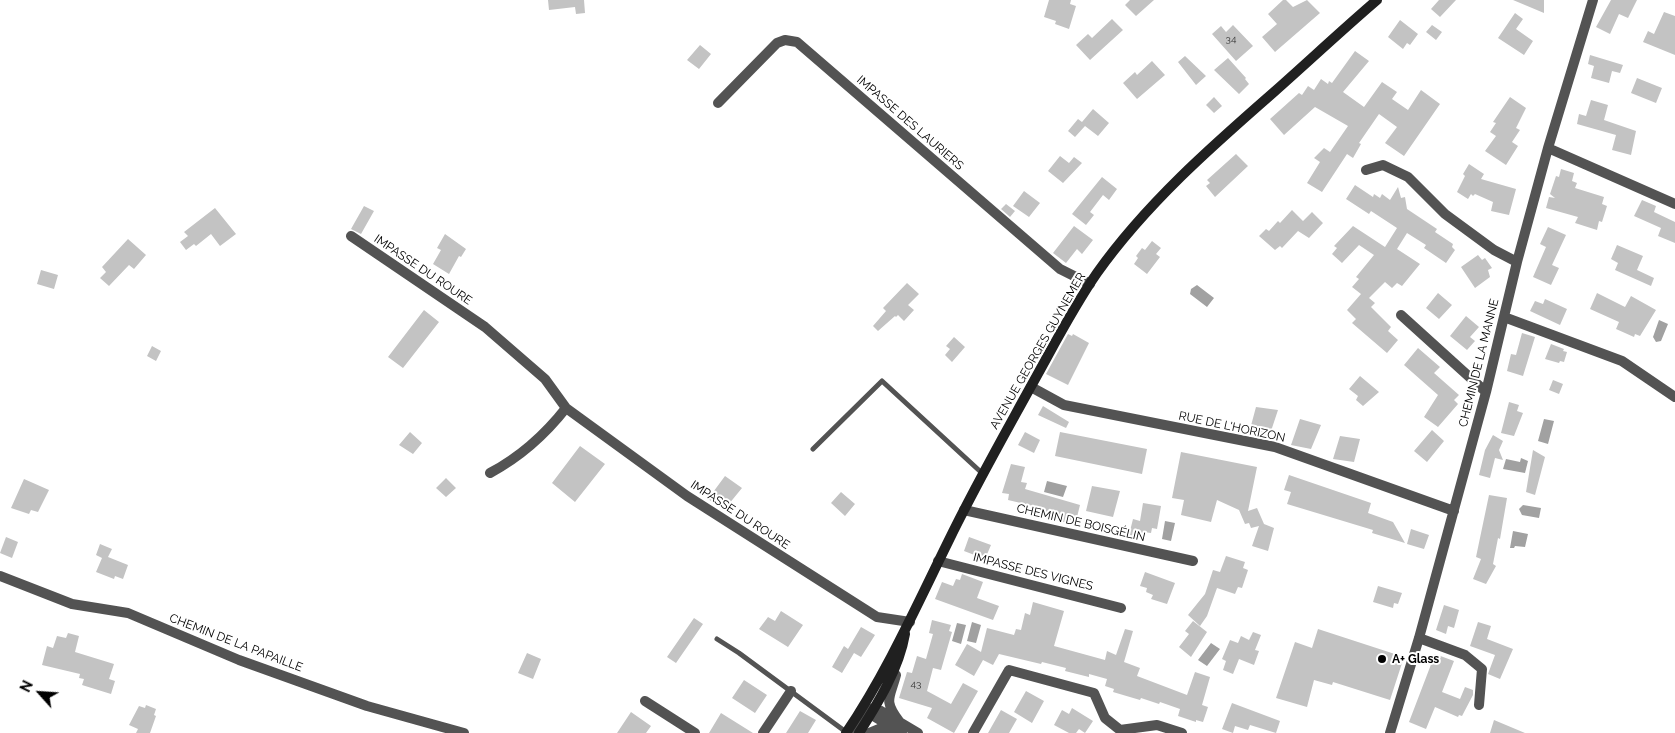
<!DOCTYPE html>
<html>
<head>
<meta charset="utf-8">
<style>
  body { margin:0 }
  #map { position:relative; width:1675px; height:733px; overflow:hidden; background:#fff; font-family:Raleway,sans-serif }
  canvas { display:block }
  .north { position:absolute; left:15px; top:668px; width:50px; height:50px; -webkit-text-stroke:4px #fff; paint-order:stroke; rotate:296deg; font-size:14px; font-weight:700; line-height:20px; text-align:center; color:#000 }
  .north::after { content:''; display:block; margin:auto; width:18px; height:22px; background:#000; clip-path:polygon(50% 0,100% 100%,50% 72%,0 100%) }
</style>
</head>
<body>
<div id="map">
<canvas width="1675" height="733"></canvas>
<div class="north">N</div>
</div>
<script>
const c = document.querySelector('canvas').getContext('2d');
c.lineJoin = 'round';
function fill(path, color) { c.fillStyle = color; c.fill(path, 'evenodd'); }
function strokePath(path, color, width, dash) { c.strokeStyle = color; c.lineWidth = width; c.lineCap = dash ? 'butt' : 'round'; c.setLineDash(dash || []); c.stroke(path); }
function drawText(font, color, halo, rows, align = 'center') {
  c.font = font + ' Raleway,sans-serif'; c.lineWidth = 4; c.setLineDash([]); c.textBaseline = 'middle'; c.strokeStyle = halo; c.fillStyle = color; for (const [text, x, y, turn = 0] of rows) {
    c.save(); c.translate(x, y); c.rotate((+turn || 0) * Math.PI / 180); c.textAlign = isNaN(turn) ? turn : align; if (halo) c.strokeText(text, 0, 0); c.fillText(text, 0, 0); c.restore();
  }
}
fill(new Path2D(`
  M1197,285L1214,298L1207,307L1190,294L1191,289Z
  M1659,320L1668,324L1661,341L1656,342L1653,337Z
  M1544,419L1554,421L1548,444L1538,441Z
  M1521,458L1528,461L1525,473L1503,469L1506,459L1520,462Z
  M1047,481L1067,486L1063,497L1044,492Z
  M1523,505L1541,508L1539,518L1522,515L1519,509Z
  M1165,521L1175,523L1171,541L1162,539Z
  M1513,531L1528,534L1525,547L1515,546L1514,548H1510Z
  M972,622L981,625L976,643L967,641Z
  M957,623L966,625L961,644L952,641Z
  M1211,643L1220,649L1207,666L1198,660Z`), '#a1a1a1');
fill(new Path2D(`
  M548,0H584L585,13L576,14L575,7L549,10Z
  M1049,0H1071L1070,4L1076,6L1069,29L1055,24L1056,21L1044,17Z
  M1130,0H1154L1136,16L1125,5Z
  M1283,0H1286L1293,7L1307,0L1320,13L1275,52L1262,37L1277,24L1268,14Z
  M1439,0H1456L1440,17L1431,9Z
  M1513,0H1544V13Z
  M1611,0H1637L1628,18L1619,14L1610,34L1596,27Z
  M1664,12L1675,16V55L1643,42L1648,31L1654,34Z
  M1515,13L1523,19L1516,29L1533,41L1524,55L1498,38Z
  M1112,19L1123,30L1090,60L1076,45L1088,34L1092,38Z
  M1400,20L1418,34L1410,45L1407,43L1403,49L1388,37Z
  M1233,25L1253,46L1236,61L1212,34L1221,26L1226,32Z
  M1432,25L1442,32L1436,40L1426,32Z
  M700,45L711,54L699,69L687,60Z
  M1355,51L1369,61L1343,92L1364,107L1382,82L1397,92L1392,99L1408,110L1421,90L1440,104L1404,156L1385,143L1397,127L1379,114L1359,143L1361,144L1353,158L1347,154L1322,192L1307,183L1320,162L1314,158L1324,148L1330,152L1348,126L1315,107L1284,135L1270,119L1299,93L1302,95L1308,86L1314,90L1321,79L1328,84L1329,81L1332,83Z
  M1590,55L1623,65L1620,73L1612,71L1609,83L1591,78L1594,66L1588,64Z
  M1185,56L1206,76L1196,85L1178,62Z
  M1228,58L1246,78L1245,79L1249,84L1239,94L1214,70Z
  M1152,61L1165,75L1137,99L1123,83L1135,72L1137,75Z
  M1637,78L1662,88L1656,103L1631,93Z
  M1214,97L1222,106L1214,113L1206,105Z
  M1510,97L1526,108L1516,128L1520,130L1512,142L1518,146L1506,165L1485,151L1496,136L1490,132L1496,123L1493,122Z
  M1591,100L1608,105L1604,120L1636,131L1631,155L1612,150L1616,135L1577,124L1579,114L1586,116Z
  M1093,109L1109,123L1098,136L1085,126L1075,137L1068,131L1078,119L1082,122Z
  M1236,154L1248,166L1215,197L1206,186L1210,183L1207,180Z
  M1060,156L1069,163L1074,157L1082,163L1063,183L1048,171Z
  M1469,164L1484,174L1481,179L1516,189L1509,215L1491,211L1493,202L1475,194L1473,196L1471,194L1468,199L1457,192L1465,176L1463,174Z
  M1561,169L1574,173L1572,181L1577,183L1575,188L1604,197L1602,204L1607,206L1602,222L1599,221L1597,230L1575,223L1578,217L1546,208L1549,197L1555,198L1550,194L1556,176L1559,177Z
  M1102,177L1117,189L1109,200L1103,195L1090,212L1094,215L1086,225L1072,214Z
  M1355,185L1373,197L1374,194L1380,198L1382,194L1390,200L1398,187L1401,198L1405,197L1407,209L1437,229L1435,232L1453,244L1452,247L1455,250L1446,263L1424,248L1426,245L1407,233L1397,249L1420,264L1402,286L1397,283L1392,288L1385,282L1369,298L1375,303L1371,307L1391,327L1388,331L1398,340L1387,353L1352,323L1356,319L1347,310L1361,294L1352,287L1359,279L1356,277L1374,255L1359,245L1342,263L1332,254L1337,248L1334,246L1353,226L1385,247L1397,228L1371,211L1369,214L1346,199Z
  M1024,191L1040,203L1029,217L1013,206Z
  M1642,200L1656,206L1654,212L1675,222V243L1658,236L1661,228L1634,216Z
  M1006,204L1015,211L1010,217L1001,209Z
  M364,206L374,211L361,234L351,229Z
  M215,208L236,234L220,246L211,234L196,246L194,244L186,250L180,242L188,236L184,232Z
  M1292,210L1303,221L1312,212L1323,223L1309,238L1298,231L1282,248L1280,246L1275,250L1259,236L1266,229L1269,231L1278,221L1280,223Z
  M1074,226L1093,240L1082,254L1077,249L1066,263L1053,253Z
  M1548,227L1566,235L1552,265L1559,268L1551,285L1533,277L1546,247L1540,244Z
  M445,234L466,249L461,257L459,256L449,274L433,264L441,250L437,248Z
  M128,239L146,255L134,269L129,265L109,286L100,278L106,272L102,267Z
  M1152,241L1161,248L1156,254L1160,257L1147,274L1134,264L1138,258L1136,256L1142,248L1145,250Z
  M1617,245L1643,256L1637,270L1654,278L1651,286L1615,270L1618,263L1611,259Z
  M1478,255L1482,260L1485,258L1492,268L1488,270L1490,277L1475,288L1461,267Z
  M41,270L58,275L54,289L37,284Z
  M907,283L919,294L908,305L914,310L904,321L898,315L896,317L895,316L878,331L873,326L886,311L883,308Z
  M1438,293L1452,305L1439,319L1426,308Z
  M1597,293L1625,307L1631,296L1656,310L1640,336L1635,334L1634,337L1616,329L1619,322L1590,309Z
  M1545,299L1567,309L1560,325L1530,311L1535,301L1543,304Z
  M424,310L439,322L403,368L388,357Z
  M1466,316L1479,327L1470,337L1475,341L1467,350L1450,336Z
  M1522,333L1535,337L1523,376L1507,371L1511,354L1516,355Z
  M1068,334L1072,336L1073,334L1089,343L1068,385L1046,374Z
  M954,337L965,347L952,362L945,355L950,349L946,346Z
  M1551,344L1564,349L1563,351L1567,352L1564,362L1560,361L1559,363L1545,359Z
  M152,346L161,351L156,361L147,356Z
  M1418,348L1440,367L1434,373L1459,395L1454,400L1458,404L1438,427L1424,417L1438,395L1404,365Z
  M1360,376L1379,392L1363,406L1356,400L1358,396L1349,389Z
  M1553,380L1563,384L1559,394L1549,390Z
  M1509,402L1519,405L1517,411L1523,413L1514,436L1501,433Z
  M1043,406L1069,422L1066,428L1038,415Z
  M1256,407L1278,410L1269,437L1249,433Z
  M1300,419L1321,425L1311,449L1291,445Z
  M1432,430L1444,441L1427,462L1414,451Z
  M410,432L422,443L413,454L399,445Z
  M1025,432L1040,440L1034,453L1018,445Z
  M1060,432L1147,449L1142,474L1055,456Z
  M1493,435L1503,441L1499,450L1503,460L1495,458L1490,478L1479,475L1485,450Z
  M1340,436L1360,439L1354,462L1333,459Z
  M580,446L605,464L575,502L552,483Z
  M1533,450L1545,457L1535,495L1526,492Z
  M1181,452L1257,467L1248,511L1257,508L1264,524L1274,528L1268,551L1252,546L1259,526L1251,528L1249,523L1245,524L1239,510L1217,500L1211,522L1181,515L1184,500L1172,498Z
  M1011,464L1025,467L1021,482L1027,483L1025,489L1080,505L1076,521L1068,519L1067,523L1044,517L1046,509L1008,500L1009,494L1002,493Z
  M1289,475L1371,503L1368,513L1393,522L1405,543L1372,533L1373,530L1287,504L1291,492L1284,490Z
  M725,476L742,488L724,510L708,499Z
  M446,478L456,488L446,497L436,488Z
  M24,479L49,490L38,512L31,510L29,514L11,508Z
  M1092,486L1120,491L1113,517L1086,511Z
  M841,492L855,504L845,516L831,503Z
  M1489,495L1507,498L1500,539L1498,538L1493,564L1496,566L1486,584L1473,579L1481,559L1476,557Z
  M1143,503L1161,506L1157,529L1152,528L1151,533L1144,532L1143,538L1129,535L1133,519L1140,521Z
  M1411,529L1429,535L1424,549L1407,544Z
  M6,537L18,542L12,558L0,553Z
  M969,537L991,545L985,559L964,551Z
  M100,544L112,549L108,557L128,565L123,579L115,576L114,579L96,572L102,558L96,555Z
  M1226,556L1245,562L1243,568L1248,570L1242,588L1238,587L1235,594L1217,588L1207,616L1200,626L1188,615L1205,594L1213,570L1220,572Z
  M1145,572L1175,583L1167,604L1151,599L1153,595L1146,592L1147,588L1140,586Z
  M962,574L983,582L977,598L999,606L993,620L935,599L942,582L953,586L956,579L960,580Z
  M1378,586L1402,593L1398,604L1394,603L1393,608L1373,602Z
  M1033,602L1064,611L1054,646L1105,660L1107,651L1116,655L1125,629L1133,631L1124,662L1140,668L1137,676L1187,695L1195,672L1210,677L1202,705L1208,707L1203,722L1196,720V722L1178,716L1180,709L1160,702L1159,704L1141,698L1140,700L1113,692L1114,689L1105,686L1107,679L1089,674V677L1065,671L1066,668L1042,662L1041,664L999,654L993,665L983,660L974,676L955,665L967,644L981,652L987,628L1014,635L1016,629L1021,630L1025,613L1030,615Z
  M1444,605L1459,610L1454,628L1448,626L1446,634L1436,630Z
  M781,611L803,625L788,647L759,629L768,617L775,621Z
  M694,618L703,624L676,663L667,657Z
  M932,620L951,625L949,631L952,632L941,670L933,668L927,691L951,704L963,683L978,691L954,733L927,718L932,708L899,698L907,672L912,673L917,656L926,659L933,634L929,633Z
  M1193,621L1207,632L1191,657L1179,647L1189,634L1185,631Z
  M1478,622L1491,626L1487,639L1513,649L1500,679L1488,674L1495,655L1470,646Z
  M861,627L875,635L861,657L854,653L842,673L832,667L844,646L848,649Z
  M1318,629L1404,657L1390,700L1333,682L1332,685L1314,680L1307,707L1276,698L1295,642L1312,648Z
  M1253,632L1261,635L1255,650L1259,651L1254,665L1239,659L1233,674L1223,670L1226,661L1222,659L1230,640L1238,643L1241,636L1249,640Z
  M68,633L79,636L75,652L114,664L109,679L115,681L111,694L82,685L84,679L79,678L80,674L42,665L47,646L53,648L57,636L66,638Z
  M527,653L541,659L533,679L518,673Z
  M1435,654L1454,661L1442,692L1460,699L1465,687L1473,690V695L1462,716L1459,715L1458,717L1435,707L1426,729L1409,722Z
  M744,680L767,695L755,713L732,698Z
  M1026,691L1044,701L1032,723L1014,712Z
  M1232,703L1280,721L1276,733L1250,725L1248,730L1235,726L1233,733L1222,729Z
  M146,705L156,709L154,715L156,716L150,733H136L138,729L129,725L139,706L145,708Z
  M1072,708L1093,721L1085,733L1079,729L1076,733H1069L1054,725L1062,710L1069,714Z
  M1001,710L1017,719L1009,733H988Z
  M800,711L816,720L808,733H786Z
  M631,712L651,726L646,733H617Z
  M721,713L753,733H709Z
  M1494,720L1525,733H1490Z`), '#c3c3c3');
strokePath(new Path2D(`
  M813,449L882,381L983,474
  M717,639L739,653L846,732`), '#535353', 5);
strokePath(new Path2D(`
  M718,103L777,43L785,40L797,42L1060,269L1090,284
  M1548,148L1675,204
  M1366,170L1383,165L1408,177L1445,214L1494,250L1517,262
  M351,236L485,327L545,379L566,408L687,496L877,617L910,622
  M1401,315L1486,392
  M1504,317L1622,361L1675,397
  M1031,387L1064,405L1275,447L1454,511
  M490,473C520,457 544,436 566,408
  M964,510L1193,561
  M938,561L1121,608
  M0,576L72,604L128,613L239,660L367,706L464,733
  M1419,638L1465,655L1482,669L1479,705
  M896,675C890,698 883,700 899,721
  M645,701L695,733
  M867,708L881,711L918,733
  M867,708L875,717L902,733
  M763,733L791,691
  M853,733L867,708
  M869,733L881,728H892
  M973,733L1009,670L1094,693L1105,718L1120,730L1157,725L1182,733
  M1390,733L1419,638L1486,392L1517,262L1548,148L1593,0`), '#535353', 10);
strokePath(new Path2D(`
  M846,733C886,674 916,607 948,542C973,490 1002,439 1030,388C1052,349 1072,309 1097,273C1146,204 1211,147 1274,92C1309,61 1342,30 1377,0
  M859,733C878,703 899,669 905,634`), '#202020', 10);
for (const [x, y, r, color] of [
  [1382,659,5,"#000"]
]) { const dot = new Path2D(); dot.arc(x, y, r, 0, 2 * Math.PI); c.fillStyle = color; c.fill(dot); strokePath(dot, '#fff', 2); }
drawText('10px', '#313131', null, [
  ["34",1231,39],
  ["43",916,684]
]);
drawText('12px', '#000', '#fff', [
  ["IMPASSE DES LAURIERS",910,123,41],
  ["IMPASSE DU ROURE",423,270,34],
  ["AVENUE GEORGES GUYNEMER",1038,351,-60],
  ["CHEMIN DE LA MANNE",1479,363,-76],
  ["RUE DE L'HORIZON",1232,427,12],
  ["IMPASSE DU ROURE",740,515,33],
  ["CHEMIN DE BOISGÉLIN",1081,523,13],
  ["IMPASSE DES VIGNES",1033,572,14],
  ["CHEMIN DE LA PAPAILLE",236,643,21]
]);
drawText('bold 12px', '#000', '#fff', [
  ["A+ Glass",1392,659]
], 'left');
</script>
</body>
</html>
